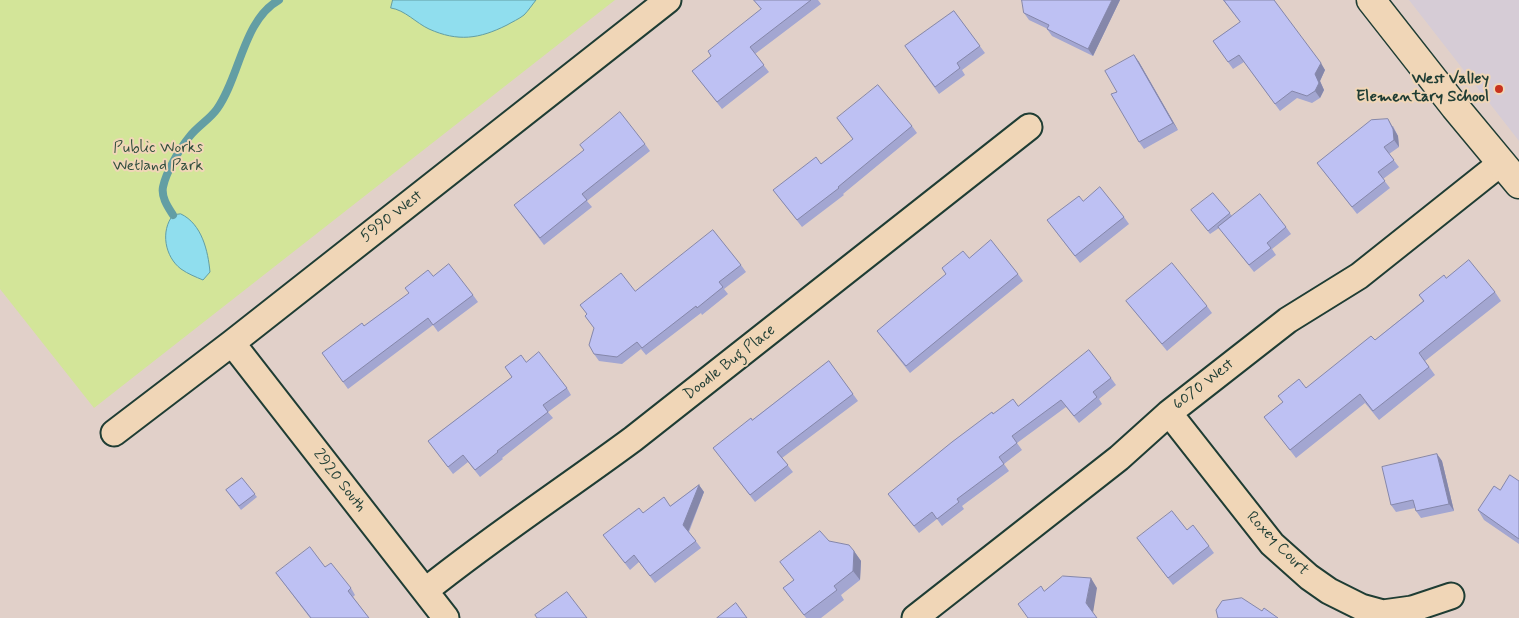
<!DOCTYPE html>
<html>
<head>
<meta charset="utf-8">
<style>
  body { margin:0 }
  canvas { display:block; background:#e1d0c9 }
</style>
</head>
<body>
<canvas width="1519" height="618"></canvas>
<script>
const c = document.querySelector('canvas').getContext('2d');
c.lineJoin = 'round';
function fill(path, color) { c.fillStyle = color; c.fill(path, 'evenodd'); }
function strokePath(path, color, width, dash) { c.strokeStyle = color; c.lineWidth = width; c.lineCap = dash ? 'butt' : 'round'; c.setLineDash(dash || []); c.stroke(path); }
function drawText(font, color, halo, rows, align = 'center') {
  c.font = font + ' Mynerve,sans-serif'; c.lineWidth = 4; c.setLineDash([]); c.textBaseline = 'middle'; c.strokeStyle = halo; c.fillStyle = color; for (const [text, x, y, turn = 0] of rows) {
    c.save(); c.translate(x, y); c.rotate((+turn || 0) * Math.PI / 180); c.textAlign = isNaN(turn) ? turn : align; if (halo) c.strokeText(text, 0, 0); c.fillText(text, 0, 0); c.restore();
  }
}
fill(new Path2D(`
  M1409,0H1519V141Z`), '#d6ccd6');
fill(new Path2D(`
  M0,0H615L94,408L0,289Z`), '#d3e599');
const water = new Path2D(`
  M393,0H536C532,5 528,11 524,15C519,19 512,22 507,25C479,39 458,42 429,29C416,23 405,10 391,8Z
  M181,214C202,224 208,251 210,272L203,280C196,277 188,274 181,269C165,257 160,231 173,215Z`);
fill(water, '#90deee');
strokePath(water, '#639ea4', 1);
strokePath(new Path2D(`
  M173,215C168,207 161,197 163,187C166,172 180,148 190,136C198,126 210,119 217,109C240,77 243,20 279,0`), '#639ea4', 8);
const street = new Path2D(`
  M232,343L446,618
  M1169,413L1272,544L1309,577L1329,591L1361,607L1383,613L1412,609L1451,596
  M114,433L232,343L668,0
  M425,591C492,537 564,490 633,439L1029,127
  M915,618L1119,458L1169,413L1288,320L1359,276L1501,163`);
const secondary = new Path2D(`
  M1371,0L1455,107L1519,184`);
strokePath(street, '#1f3d34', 29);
strokePath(secondary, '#1f3d34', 31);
strokePath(street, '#f0d6b7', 25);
strokePath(secondary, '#f0d6b7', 28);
fill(new Path2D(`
  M754,0H818L821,4L755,54L769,72L722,109L692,71L711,56L761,9Z
  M1120,0L1093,56L1052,36L1047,29H1048L1029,20L1024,13Z
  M1223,0H1274L1325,70L1320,81L1324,90L1320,98L1312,103L1297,98L1280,111L1244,62L1233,69L1213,41L1240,22Z
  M954,11L985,53L962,70L965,75L939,94L905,46Z
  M1134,55L1139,62L1178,130L1144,149L1139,142L1117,92Z
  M837,118L912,126L917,133L843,194L844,195L802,227L773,190L821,164L853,139Z
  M1393,126L1398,136L1399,147L1389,154L1399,167L1383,179L1390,188L1357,214L1317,163Z
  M645,144L650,151L587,201L592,207L544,245L514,205L584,150L580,145Z
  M1213,193L1232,216L1286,227L1291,234L1272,249L1276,255L1254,272L1219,228L1210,234L1194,214Z
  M1083,201L1124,217L1129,224L1080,263L1047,220Z
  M969,258L1018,274L1023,281L910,373L877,331L946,274L942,268Z
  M741,265L746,272L724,289L728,294L702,315L701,313L646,355L641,349L622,364L599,361L594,354V328L585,316L587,314L580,305Z
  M433,276L473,295L478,302L438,332L433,325L348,389L322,353L364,326Z
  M1446,278L1495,292L1501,301L1425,361L1435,375L1379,420L1365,403L1296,458L1264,417L1283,402L1278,396L1306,388L1375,340L1423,301L1419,295Z
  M1126,301L1207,306L1212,313L1167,351Z
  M829,361L858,401L782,458L793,472L755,502L713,448L752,420Z
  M526,362L567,388L571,395L548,412L553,418L502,458L503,459L480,477L468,462L453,474L428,441L512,377L505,367Z
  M1111,378L1116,385L1099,399L1102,404L1079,423L1066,407L1017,443L1022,450L1004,464L1009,471L962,506L964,509L942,526L937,519L919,533L888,494L993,414Z
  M1437,454L1442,461L1454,511L1421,518L1416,511L1415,508L1396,512L1391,505Z
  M242,478L257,497L241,510L226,490Z
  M1519,481V544L1484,520L1478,510Z
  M699,485L704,492L689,532L701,548L655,583L639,562L630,570L603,535L643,513L670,506Z
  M1187,530L1209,546L1214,553L1173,585L1137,538Z
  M829,541L854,551L861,561L860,580L841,595L844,600L821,618H806L783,588L794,580L780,562Z
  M325,567L351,588L355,595L353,597L369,618H310L276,573Z`), '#a3a6d1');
fill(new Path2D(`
  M1112,0H1120L1093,56L1088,49Z
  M1134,55L1139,62L1178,130L1173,123Z
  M1321,63L1325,70L1320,81L1324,90L1320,98L1315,91V74Z
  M1388,119L1398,136L1399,147L1394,140Z
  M1437,454L1442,461L1454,511L1449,504Z
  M699,485L704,492L688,532L683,525Z
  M854,551L861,561L860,580L853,571Z
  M1091,578L1097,588L1093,613L1086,603Z`), '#8587aa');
const building = new Path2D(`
  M754,0H811L750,47L764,65L717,102L692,71L711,56L708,51L761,9Z
  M1022,0H1112L1088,49L1047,29L1049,25L1024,13Z
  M1224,0H1274L1321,63L1315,74L1319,83L1315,91L1307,96L1292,91L1275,104L1239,55L1228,62L1213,41L1240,22Z
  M954,11L980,46L957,63L960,68L935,87L905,46Z
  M1134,55L1173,123L1139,142L1111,94L1117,92L1105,71Z
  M878,85L912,126L838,187L839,188L797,220L773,190L816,157L821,164L853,139L837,118Z
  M620,112L645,144L582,194L587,200L540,238L514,205L584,150L580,145Z
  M1388,119L1393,129L1394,140L1384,147L1394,160L1378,172L1385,181L1352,207L1317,163L1371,120Z
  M1100,187L1124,217L1075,256L1047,220L1079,196L1083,201Z
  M1213,193L1230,213L1208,231L1191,210Z
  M1260,194L1286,227L1267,243L1271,248L1249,265L1218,227Z
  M713,230L741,265L719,282L723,287L697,308L696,306L642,348L637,342L617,357L594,354L589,345L594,328L585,316L587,314L580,305L621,273L635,291Z
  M991,240L1018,274L906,366L877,331L946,274L942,268L963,251L969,258Z
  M1469,260L1495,292L1419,353L1429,367L1373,411L1360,394L1290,450L1264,417L1283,402L1278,396L1299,379L1306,388L1371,336L1375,340L1424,301L1419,295L1444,275L1446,278Z
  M1172,263L1207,306L1162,344L1126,301Z
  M449,264L473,295L433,325L428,318L343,382L322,353L362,323L364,326L409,293L405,288L428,270L433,276Z
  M1089,350L1111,378L1093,392L1097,397L1074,416L1061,400L1012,436L1017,443L999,457L1004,464L957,499L959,502L937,519L932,512L914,526L888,494L952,442L992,412L993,414L1013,399L1018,406Z
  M539,352L567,388L543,405L548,412L497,451L498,452L475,470L463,455L448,467L428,441L512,377L505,367L521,355L526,362Z
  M829,361L853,394L777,452L788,465L750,495L713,448L751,418L752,420Z
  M1437,454L1449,504L1416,511L1413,500L1391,505L1382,467Z
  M1510,475L1519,481V539L1478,510L1494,486L1500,490Z
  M242,478L255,494L239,506L226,490Z
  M699,485L683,525L696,541L650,576L634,555L625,563L603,535L639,508L643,513L664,497L670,506Z
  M1172,511L1187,530L1193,525L1209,546L1168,578L1137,538Z
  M820,531L829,541L849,545L854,551L853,571L834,586L837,590L804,615L783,588L794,580L780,562Z
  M310,547L325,567L331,563L351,588L348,591L369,618H311L276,573Z
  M1063,576L1091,578L1086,603L1097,618H1028L1018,604L1041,586L1044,591Z
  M567,592L587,618H537L535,615Z
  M1242,598L1262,611L1264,608L1278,618H1218L1216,610L1222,601Z
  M736,603L747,618H717Z`);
fill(building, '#bec1f3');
strokePath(building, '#8587aa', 1);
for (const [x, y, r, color] of [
  [1499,89,5,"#c8321e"]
]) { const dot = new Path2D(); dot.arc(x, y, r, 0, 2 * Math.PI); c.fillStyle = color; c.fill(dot); strokePath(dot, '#f0d6b7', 2); }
drawText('bold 16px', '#1f3d34', '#f0d6b7', [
  ["West Valley",1489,80],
  ["Elementary School",1489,98]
], 'right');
drawText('16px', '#314e3e', '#f0d6b7', [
  ["Public Works",158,149],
  ["Wetland Park",158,167]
]);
drawText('16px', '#1f3d34', '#f0d6b7', [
  ["5990 West",392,217,-38],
  ["Doodle Bug Place",730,363,-38],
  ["6070 West",1204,385,-38],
  ["2920 South",339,481,52],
  ["Roxey Court",1277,544,46]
]);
</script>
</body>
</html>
